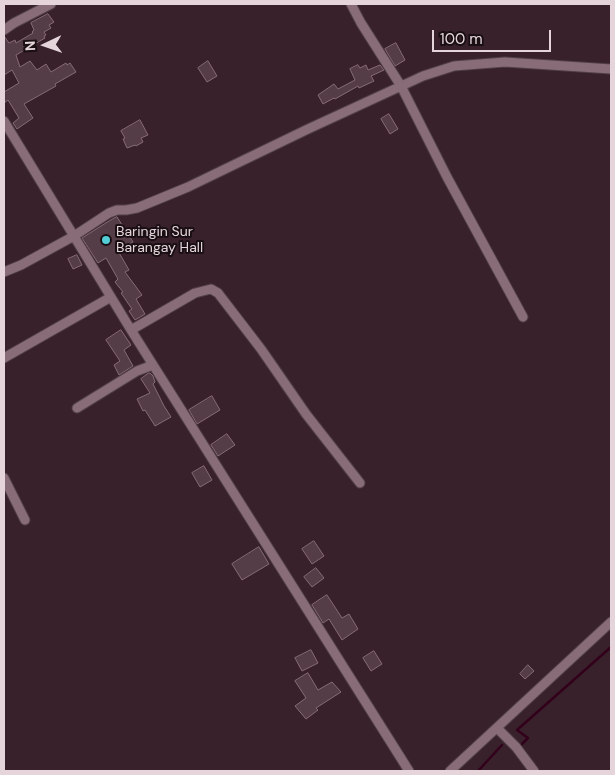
<!DOCTYPE html>
<html>
<head>
<meta charset="utf-8">
<style>
  body { margin:0 }
  #map { position:relative; width:615px; height:775px; overflow:hidden; background:#38212b; font-family:"DM Sans",sans-serif }
  canvas { display:block }
  .frame { position:absolute; inset:0; border:5px solid #e5d5db; pointer-events:none }
  .north { position:absolute; left:20px; top:20px; width:50px; height:50px; -webkit-text-stroke:4px #190f13; paint-order:stroke; rotate:267deg; font-size:14px; font-weight:700; line-height:20px; text-align:center; color:#e5d5db }
  .north::after { content:''; display:block; margin:auto; width:18px; height:22px; background:#e5d5db; clip-path:polygon(50% 0,100% 100%,50% 72%,0 100%) }
  .scale { position:absolute; left:432px; top:30px; width:119px; height:22px; box-sizing:border-box; border:2px solid #e5d5db; border-top:0; padding-left:6px; font-size:15px; line-height:18px; white-space:nowrap; color:#e5d5db; -webkit-text-stroke:4px #190f13; paint-order:stroke }
</style>
</head>
<body>
<div id="map">
<canvas width="615" height="775"></canvas>
<div class="frame"></div>
<div class="north">N</div>
<div class="scale">100 m</div>
</div>
<script>
const c = document.querySelector('canvas').getContext('2d');
c.lineJoin = 'round';
function strokePath(path, color, width, dash) { c.strokeStyle = color; c.lineWidth = width; c.lineCap = dash ? 'butt' : 'round'; c.setLineDash(dash || []); c.stroke(path); }
function fill(path, color) { c.fillStyle = color; c.fill(path, 'evenodd'); }
function drawText(font, color, halo, rows, align = 'center') {
  c.font = font + ' "DM Sans",sans-serif'; c.lineWidth = 4; c.setLineDash([]); c.textBaseline = 'middle'; c.strokeStyle = halo; c.fillStyle = color; for (const [text, x, y, turn = 0] of rows) {
    c.save(); c.translate(x, y); c.rotate((+turn || 0) * Math.PI / 180); c.textAlign = isNaN(turn) ? turn : align; if (halo) c.strokeText(text, 0, 0); c.fillText(text, 0, 0); c.restore();
  }
}
strokePath(new Path2D(`
  M522,744L528,738L517,730L611,647
  M478,771L502,745`), '#33001c', 2.5);
const building = new Path2D(`
  M48,14L54,22L49,25L51,28L44,32L46,35L44,36L45,38L16,55L20,67L30,61L37,70L46,64L51,72L66,63L67,65L70,63L76,72L55,84L56,86L24,104L33,118L17,129L13,123L19,118L8,100L4,103V92L19,83L12,70L4,75V36L9,43L15,40L16,43L33,33L32,32L34,30L31,23Z
  M396,43L405,60L395,66L385,49Z
  M208,61L217,76L207,82L198,68Z
  M358,65L360,68L366,65L368,70L380,65L384,70L371,76L374,81L359,88L358,86L335,99L334,98L323,104L318,95L334,84L338,89L355,80L350,69Z
  M389,114L398,129L390,134L381,119Z
  M140,120L148,135L141,138L143,142L136,146L135,145L127,148L123,139L125,138L121,131Z
  M117,217L133,242L118,251L129,270L125,272L142,295L136,299L145,314L135,320L129,311L132,309L121,293L123,292L115,282L118,279L106,258L98,263L82,238L109,221Z
  M77,255L82,265L73,269L68,259Z
  M121,330L131,345L124,350L133,366L119,375L114,365L120,361L106,340Z
  M149,373H150L153,376L155,382L153,384L164,406L171,417L155,426L145,410L143,411L137,399L150,393L141,379Z
  M212,396L220,410L197,424L189,410Z
  M227,434L235,445L218,456L211,445Z
  M204,466L212,480L200,487L192,473Z
  M314,541L324,556L312,564L302,549Z
  M259,547L269,564L242,580L232,564Z
  M316,568L324,578L312,587L304,577Z
  M327,595L342,618L349,614L358,629L342,640L329,619L323,623L312,605Z
  M311,650L318,663L302,671L295,658Z
  M374,651L382,664L371,671L363,658Z
  M528,665L534,671L525,679L520,674Z
  M308,673L318,690L332,682L341,692L316,708L318,710L306,719L295,706L306,698L295,681Z`);
fill(building, '#553d47');
strokePath(building, '#866b76', 1);
const minor = new Path2D(`
  M351,4L361,23L401,86L447,177L523,317
  M4,30L14,23L51,4
  M4,121L131,330L409,771
  M4,272L21,265L74,236L109,213L117,210H126L137,208L188,187L308,129L423,76L454,66L505,62L611,69
  M131,330L195,293L211,289L218,293L261,349L306,414L360,483
  M4,358L111,297
  M77,408L137,371L153,365
  M4,478L25,520
  M497,728L516,747L534,771
  M450,771L611,622`);
strokePath(minor, '#523f48', 11);
strokePath(minor, '#886d78', 9);
for (const [x, y, r, color] of [
  [106,240,5,"#52ccd5"]
]) { const dot = new Path2D(); dot.arc(x, y, r, 0, 2 * Math.PI); c.fillStyle = color; c.fill(dot); strokePath(dot, '#190f13', 2); }
drawText('14px', '#e5d5db', '#190f13', [
  ["Baringin Sur",116,232],
  ["Barangay Hall",116,248]
], 'left');
</script>
</body>
</html>
